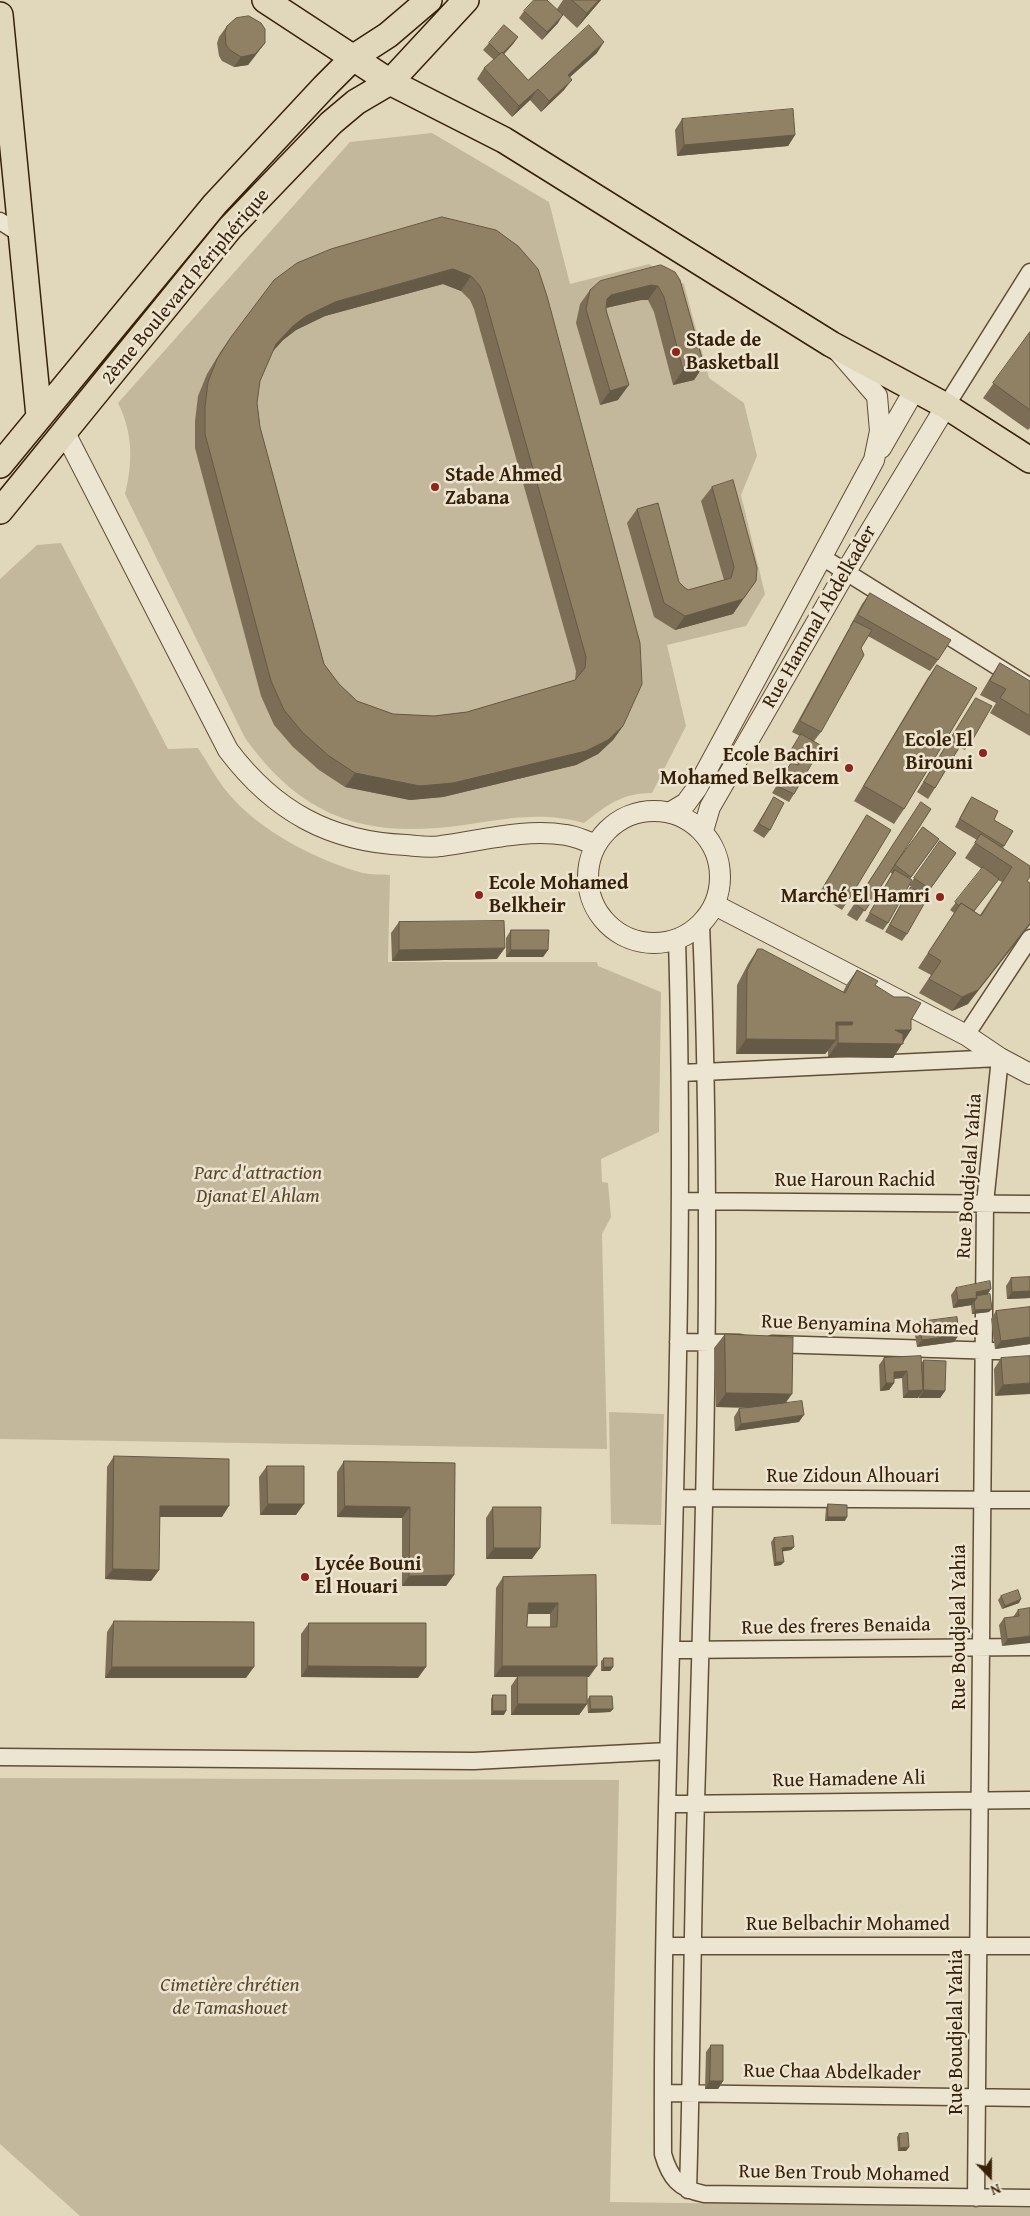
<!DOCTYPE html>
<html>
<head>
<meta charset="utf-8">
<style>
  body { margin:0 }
  #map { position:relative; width:1030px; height:2216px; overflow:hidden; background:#e1d7ba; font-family:"Gentium Book Plus",serif }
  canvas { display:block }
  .north { position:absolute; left:965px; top:2151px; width:50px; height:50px; -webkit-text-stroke:4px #ece5d2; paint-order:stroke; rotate:158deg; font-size:14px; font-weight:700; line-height:20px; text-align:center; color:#382107 }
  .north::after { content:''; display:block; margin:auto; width:18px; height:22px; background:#382107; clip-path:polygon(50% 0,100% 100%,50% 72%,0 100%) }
</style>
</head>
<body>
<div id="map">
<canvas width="1030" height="2216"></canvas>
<div class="north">N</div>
</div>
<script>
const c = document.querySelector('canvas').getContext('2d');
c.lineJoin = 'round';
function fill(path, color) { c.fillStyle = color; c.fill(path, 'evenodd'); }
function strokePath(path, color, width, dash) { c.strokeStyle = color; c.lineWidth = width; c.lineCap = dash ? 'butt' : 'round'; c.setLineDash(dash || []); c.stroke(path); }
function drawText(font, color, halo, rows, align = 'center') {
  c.font = font + ' "Gentium Book Plus",serif'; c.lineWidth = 5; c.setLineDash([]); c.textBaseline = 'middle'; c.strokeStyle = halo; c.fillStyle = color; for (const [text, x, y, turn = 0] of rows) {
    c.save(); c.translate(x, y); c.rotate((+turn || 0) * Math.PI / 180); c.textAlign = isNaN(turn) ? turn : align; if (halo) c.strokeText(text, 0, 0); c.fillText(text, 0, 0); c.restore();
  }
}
fill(new Path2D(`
  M432,133L549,202L570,284L649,264L684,284L709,378L744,403L757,456L741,495L765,594L746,626L667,645L686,726L652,793C622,793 607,805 584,823C541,811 507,819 464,825C367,839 303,819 245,738L125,494C133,462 133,433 118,403L350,142Z
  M61,543L168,749L198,748C208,763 217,780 228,793C258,830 318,861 363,873C372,875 381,874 390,875L388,962H597L598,966L661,992L659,1132L601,1159L602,1182L608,1183L611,1217L602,1234L607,1449L0,1439V579L37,545Z
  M609,1412L664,1414L661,1525L611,1524Z
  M0,1778L619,1780L610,2202L1030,2208V2216H80L0,2144Z`), '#c4b89c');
const minor = new Path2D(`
  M0,221L22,235
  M946,406L1030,272
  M822,557L1030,687
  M677,940C689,1345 661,1749 663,2154C670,2178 679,2189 704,2194L1030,2198
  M966,1035L1030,938
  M681,1073L1000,1058L985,1203L976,2198
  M681,1201L1030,1204
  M678,1342L740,1343
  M772,1344L1030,1352
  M676,1498L1030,1500
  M672,1650L1030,1647
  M0,1757L474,1761L668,1751
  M669,1804L1030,1800
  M665,1946H1030
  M663,2093L1030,2098
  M688,2190C692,2061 692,1932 696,1802C705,1510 713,1217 701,924`);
const tertiary = new Path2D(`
  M65,433L228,750C274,811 330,842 406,845C418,846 430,848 441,846C480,841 526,828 566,835C575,836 585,841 595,844
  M881,448L915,389
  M588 877a66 66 0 1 1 132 0a66 66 0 1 1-132 0Z
  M671,812L686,803L697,788L874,460L880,431L877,396L838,351
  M703,831L710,807L845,573L946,406
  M715,905L966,1035L1000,1058L1030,1074`);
const primary = new Path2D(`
  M265,0L390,82L504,140L831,344L946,406L1030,460
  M0,15L39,416
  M0,465L215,204L324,87L354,57L388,35L429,0
  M0,511L230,228L331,123L356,102L390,82L466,0`);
strokePath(minor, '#624e34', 19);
strokePath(tertiary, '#624e34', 22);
strokePath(primary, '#382107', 28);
strokePath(minor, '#ece5d2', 16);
strokePath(tertiary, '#ece5d2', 20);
strokePath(primary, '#e1d7ba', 25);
fill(new Path2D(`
  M563,0H601L577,28L560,12L558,23L542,40L519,18L524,11L557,9Z
  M227,26L265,43L248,65L234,67L222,61L219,56L217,43L219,37Z
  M518,37L513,44L504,54L528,80L597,53L570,77L564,90L541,112L530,100L512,117L477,79L484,68L494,60L483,50L489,43Z
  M682,119L795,135L788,146L677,156L675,130Z
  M496,230L623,726L613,740L598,754L576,765L443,797L410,800L345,787L319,770L293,747L274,725L261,696L195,448V421L198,396L207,374L221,351L231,337ZM443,284L461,291L470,300L474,309L576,671L575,680L467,712L434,716L393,714L357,701L339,684L324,664L260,427L257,403L260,381L273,351L283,340L296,330L325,316Z
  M680,280L704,365L694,380L673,385L654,312L648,300H641L606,308L618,400L600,405L576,323L580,304L590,290Z
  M1030,332V428L1028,430L983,398Z
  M712,487L757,568L733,614L675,630L654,617L627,523L637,509L679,582L684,587L688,590L724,580L701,501Z
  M870,593L938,660L930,671L868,636L861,648L821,732L814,741L794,794L789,802L772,793L791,763L797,765L798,763L787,757L800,736L792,732L847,632L851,626H850L862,604Z
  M1000,663L1030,681V736L990,713L996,703L980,695L990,678Z
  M937,665L904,809L894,824L854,801L927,679Z
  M976,698L973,739L965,750L959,747L935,788L928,799L917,792L969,709Z
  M774,797L770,830L764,838L753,831L769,805Z
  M972,797L994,820L1013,831L1003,848L1027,881L968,1004L952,1011L919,993L931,975L918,968L954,913L950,910L982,869L965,858L977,840L955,827L967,804ZM998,880L1002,882L980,915L974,911Z
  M921,802L893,867L923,827L939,839L910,879V884L940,841L956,853L926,895L907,934L902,941L885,932L906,895L911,887L918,891L909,885L888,923L883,930L865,921L892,874L890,872L857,921L847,915Z
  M867,815L849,899L842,910L818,895L860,826Z
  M399,922L497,959L392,961L391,933Z
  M511,930L548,950L543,957H506V938Z
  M758,949L843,992L847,984L857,970L875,985L911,1020L903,1042L893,1058L828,1057V1051L825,1054H736L737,985L748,964Z
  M1030,1277V1298L1007,1299L1006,1286L1011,1278Z
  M956,1288L988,1294L989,1312L972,1314L971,1305L953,1308L951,1295Z
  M1030,1307V1344L995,1349L991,1319L996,1311Z
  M919,1322L954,1342L917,1347L914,1329Z
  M725,1334L786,1403L799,1422L735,1431L734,1417L739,1409L751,1408L716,1407L714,1348Z
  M1030,1356L995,1396L994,1369L1001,1358Z
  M884,1358L921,1363L924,1360L945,1391L940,1398H919V1396L918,1398H903L902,1378L894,1379V1383L889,1390L880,1391L879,1365Z
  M114,1456L222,1517H160L159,1570L151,1581L105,1579L107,1467Z
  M344,1461L455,1463L454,1575L446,1586H402V1518L337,1517V1472Z
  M267,1466L296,1515H260L259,1477Z
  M828,1504L845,1521H825L826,1508Z
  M493,1507L532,1559H486V1518Z
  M774,1538L794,1547L791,1550L783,1551L781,1565L774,1566L771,1542Z
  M596,1575L589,1677H587V1704L579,1715H511V1686L517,1677H494L496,1588L503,1577ZM528,1614H550V1627H527Z
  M1001,1596L1019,1603L1002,1609L998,1600Z
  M1030,1608L1002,1646L999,1625L1004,1618L1013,1617L1018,1610Z
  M114,1621L246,1678H105L107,1632Z
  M309,1623L418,1678L301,1677V1634Z
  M604,1658L613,1667L610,1671H601V1661Z
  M493,1695L504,1715H491V1699Z
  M590,1696L613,1709L610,1712L588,1713L587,1700Z
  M711,2045L723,2081L718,2089H705L706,2052Z
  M899,2134L909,2147L906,2151H898L897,2137Z`), '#7c6e56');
fill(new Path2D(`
  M599,0H601L577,28L587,13Z
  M563,15L558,23L542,40L547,32Z
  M518,37L513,44L497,62L502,55Z
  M604,42L597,53L560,86L568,75Z
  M265,43L248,65L234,67L241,57Z
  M572,80L564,90L541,112L549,101Z
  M538,89L530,100L512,117L519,106Z
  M795,135L788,146L677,156L684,145Z
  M453,269L471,276L461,291L443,284L325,316L296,330L283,340L266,359L276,344L293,326L306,316L335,302Z
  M651,285L658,286L648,300H641L601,309L607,299L611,295Z
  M704,365L694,380L673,385L683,370Z
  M629,385L618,400L600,405L610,391Z
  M756,581L733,614L675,630L685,616Z
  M623,726L613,740L598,754L576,765L443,797L410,800L345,787L355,773Z
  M1030,923V925L968,1004L952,1011L962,997Z
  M505,948L497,959L392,961L399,950Z
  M511,950H548L543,957H506Z
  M836,1022H853L843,1036L838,1025L830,1036Z
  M895,1030H911L893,1058L828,1057L838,1043Z
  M746,1039L836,1040L825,1054H736Z
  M991,1289L986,1297L976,1298L972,1305L953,1308L958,1300L976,1292Z
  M1030,1291V1298L1007,1299L1012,1292Z
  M992,1309L989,1312L972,1314L975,1310Z
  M959,1335L954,1342L917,1347L922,1340Z
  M1030,1337V1344L995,1349L1001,1341Z
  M907,1371L902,1378L889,1379L894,1372Z
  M886,1383H894L889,1390L880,1391Z
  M1030,1383V1394L995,1396L1003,1385Z
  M923,1390L918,1398H903L908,1391Z
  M924,1390L945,1391L940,1398H919Z
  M726,1393L792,1394L782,1408L716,1407Z
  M804,1415L799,1422L735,1431L741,1424Z
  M268,1504H304L296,1515H260Z
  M160,1506H229L222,1517H152Z
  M345,1506L410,1507L402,1518L337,1517Z
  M828,1517H847L845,1521H825Z
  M794,1547L791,1550L780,1552L782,1548Z
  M494,1548H540L532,1559H486Z
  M776,1562H784L781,1565L774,1566Z
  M113,1569L159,1570L151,1581L105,1579Z
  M454,1575L446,1586H402L409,1576Z
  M1021,1599L1019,1603L1002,1609L1005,1606Z
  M529,1603H558L550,1614H521Z
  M1030,1636V1643L1002,1646L1007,1639Z
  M308,1666L426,1667L418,1678L301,1677Z
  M502,1666H597L589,1677H518V1676L517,1677H494Z
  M112,1667H254L246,1678H105Z
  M604,1667H613L610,1671H601Z
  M518,1704H587L579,1715H511Z
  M591,1709H613L610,1712L588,1713Z
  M493,1711H506L504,1715H491Z
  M710,2081H723L718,2089H705Z
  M909,2147L906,2151H898L900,2148Z`), '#655a46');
const building = new Path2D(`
  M534,0H547L563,15L547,32L524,11Z
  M572,0H599L587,13Z
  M249,16L261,23L265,29V43L255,54L241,57L230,50L226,45L225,32L227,26L236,18Z
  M504,25L518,37L503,53L502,52L500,54L489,43Z
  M589,25L604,42L568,75L572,80L549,101L538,89L519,106L484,68L502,52L528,80Z
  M793,109L795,135L684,145L682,119Z
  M442,217L496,230L518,246L538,269L547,296L640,643L642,684L623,726L608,740L586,751L453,783L420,786L355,773L329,756L303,733L284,710L271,681L205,434V407L208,382L217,359L231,337L274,280L297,263L331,249ZM453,269L471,276L480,286L484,295L586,657L585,668L575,680L467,712L434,716L393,714L357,701L339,684L324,664L260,427L257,403L260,381L276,344L293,326L306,316L335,302Z
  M661,265L675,272L680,280L704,365L683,370L664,297L658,286L651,285L611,295L607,299L606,310L629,385L610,391L586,309L590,290L600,281Z
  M1030,332V410L993,383Z
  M733,480L757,568L756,581L743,599L685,616L664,603L637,509L658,503L679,582L684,587L688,590L731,578L734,567L712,487Z
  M870,593L951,640L938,660L858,615Z
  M854,621L872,630L861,648L864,655L821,732L800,721Z
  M1000,663L1030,681V716L1000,698L1006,689L990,681Z
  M937,665L977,688L904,809L864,786Z
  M976,698L992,706L973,739L966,736L935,788L924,782Z
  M801,734L822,746L794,794L777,786L791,763L798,765L803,756L792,749Z
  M774,797L784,803L770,830L759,824Z
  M972,797L998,811L994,820L1013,831L1004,846L960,819Z
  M921,802L931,809L865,911L855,904Z
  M867,815L891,830L849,899L825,885Z
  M923,827L939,839L911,877L895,865Z
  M981,834L1030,866V877L1027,881L1030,883V923L978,990L962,997L929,979L941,961L928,953L961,903L981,916L1012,867L975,843Z
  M940,841L956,853L930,889L914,878Z
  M983,867L999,879L974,911L961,903L959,906L955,902Z
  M895,870L912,880L888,923L870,913Z
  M911,887L928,897L907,934L890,925Z
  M504,921L505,948L399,950V922Z
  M511,930H549L548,950H511Z
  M758,949H762L845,993L857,970L878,981L875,985L894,997H908L921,1003L911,1020V1030H895L903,1034V1044L838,1043V1025H852L853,1022H836V1040L746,1039L747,971Z
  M1030,1277V1291L1012,1292L1011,1278Z
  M990,1281L991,1289L976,1292L977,1298L958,1300L956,1288Z
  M990,1294L992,1309L975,1310L974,1302L977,1298L976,1296Z
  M1030,1307V1337L1001,1341L996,1311Z
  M957,1317L959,1335L922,1340L919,1322Z
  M725,1334L793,1337L792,1394L726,1393Z
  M921,1356L923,1390L908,1391L907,1371L894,1372V1383H886L884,1358Z
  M1030,1356V1383L1003,1385L1001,1358Z
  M924,1360L946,1361L945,1391L924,1390Z
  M802,1401L804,1415L741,1424L739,1409Z
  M114,1456L229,1459V1506H160L159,1570L113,1569Z
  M344,1461L455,1463L454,1575L409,1576L410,1507L345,1506Z
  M267,1466H304V1504H268Z
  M828,1504L847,1505V1517H828Z
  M493,1507H541L540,1548H494Z
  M793,1536L794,1547L782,1548L784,1562H776L774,1538Z
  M596,1575L597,1666H502L503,1577ZM529,1603H558L557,1627H527Z
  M1018,1590L1021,1599L1005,1606L1001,1596Z
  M1030,1608V1636L1007,1639L1004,1618L1019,1616L1018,1610Z
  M114,1621L254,1622V1667H112Z
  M309,1623H426V1667L308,1666Z
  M604,1658H613V1667H604Z
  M518,1676H587V1704H518Z
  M493,1695H506V1711H493Z
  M590,1696H612L613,1709H591Z
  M711,2045H723V2081H710Z
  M908,2133L909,2147L900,2148L899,2134Z`);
fill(building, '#908064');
strokePath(building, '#655a46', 1);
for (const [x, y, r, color] of [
  [676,352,5,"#8f2418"],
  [435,487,5,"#8f2418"],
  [983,753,5,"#8f2418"],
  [849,768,5,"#8f2418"],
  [479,895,5,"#8f2418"],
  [940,897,5,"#8f2418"],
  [305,1577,5,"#8f2418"]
]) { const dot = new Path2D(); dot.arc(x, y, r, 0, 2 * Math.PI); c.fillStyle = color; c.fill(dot); strokePath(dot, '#ece5d2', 2); }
drawText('20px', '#382107', '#ece5d2', [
  ["2ème Boulevard Périphérique",186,287,-50],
  ["Rue Hammal Abdelkader",820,617,-60],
  ["Rue Boudjelal Yahia",970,1176,-86],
  ["Rue Haroun Rachid",855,1181],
  ["Rue Benyamina Mohamed",870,1326,2],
  ["Rue Zidoun Alhouari",853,1477],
  ["Rue des freres Benaida",836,1627,-1],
  ["Rue Boudjelal Yahia",960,1627,-90],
  ["Rue Hamadene Ali",849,1780,-1],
  ["Rue Belbachir Mohamed",848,1925],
  ["Rue Boudjelal Yahia",957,2032,-90],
  ["Rue Chaa Abdelkader",832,2073,1],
  ["Rue Ben Troub Mohamed",844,2174,1]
]);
drawText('bold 20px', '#382107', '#ece5d2', [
  ["Stade de",686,341],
  ["Basketball",686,364],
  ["Stade Ahmed",445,476],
  ["Zabana",445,499],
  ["Ecole El",973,741,"right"],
  ["Birouni",973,764,"right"],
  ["Ecole Bachiri",839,756,"right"],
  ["Mohamed Belkacem",839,779,"right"],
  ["Ecole Mohamed",489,884],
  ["Belkheir",489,907],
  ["Marché El Hamri",930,897,"right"],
  ["Lycée Bouni",315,1565],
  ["El Houari",315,1588]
], 'left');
drawText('italic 20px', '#5b472c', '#ece5d2', [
  ["Parc d'attraction",258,1174],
  ["Djanat El Ahlam",258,1197],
  ["Cimetière chrétien",230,1986],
  ["de Tamashouet",230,2009]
]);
</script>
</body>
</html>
